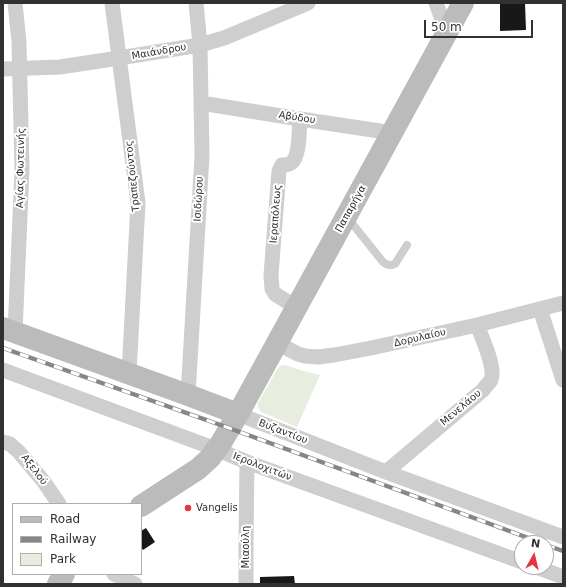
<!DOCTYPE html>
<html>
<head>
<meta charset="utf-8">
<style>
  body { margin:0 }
  #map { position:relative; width:566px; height:587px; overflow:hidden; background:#fff; font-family:"DejaVu Sans",sans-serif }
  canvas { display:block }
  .frame { position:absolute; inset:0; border:4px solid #313131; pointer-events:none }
  .legend { position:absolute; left:12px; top:503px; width:130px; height:72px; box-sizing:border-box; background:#fff; border:1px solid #adadad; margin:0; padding:5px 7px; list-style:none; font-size:12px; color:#313131 }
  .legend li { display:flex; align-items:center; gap:8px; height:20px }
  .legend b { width:20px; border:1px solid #adadad }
  .north { position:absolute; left:514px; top:535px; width:40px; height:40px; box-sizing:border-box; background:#fff; border:1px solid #adadad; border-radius:50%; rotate:8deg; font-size:11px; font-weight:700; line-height:16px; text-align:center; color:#313131 }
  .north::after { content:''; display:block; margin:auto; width:14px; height:18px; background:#e53644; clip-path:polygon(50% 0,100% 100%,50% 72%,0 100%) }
  .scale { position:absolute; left:424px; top:20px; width:109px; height:18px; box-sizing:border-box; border:2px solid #313131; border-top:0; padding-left:5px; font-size:12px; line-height:14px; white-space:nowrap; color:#313131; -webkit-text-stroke:3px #fff; paint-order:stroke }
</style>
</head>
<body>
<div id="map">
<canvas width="566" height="587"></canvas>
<div class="frame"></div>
<ul class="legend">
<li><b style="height:5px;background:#bbb"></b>Road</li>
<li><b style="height:5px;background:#868686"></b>Railway</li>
<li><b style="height:11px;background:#e7eddf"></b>Park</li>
</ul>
<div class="north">N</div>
<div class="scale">50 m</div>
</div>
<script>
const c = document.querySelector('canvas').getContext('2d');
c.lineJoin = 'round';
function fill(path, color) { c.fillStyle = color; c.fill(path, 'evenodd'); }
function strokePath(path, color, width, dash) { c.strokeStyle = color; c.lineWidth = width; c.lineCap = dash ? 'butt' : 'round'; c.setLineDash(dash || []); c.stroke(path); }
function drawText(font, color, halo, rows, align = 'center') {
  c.font = font + ' "DejaVu Sans",sans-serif'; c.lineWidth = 4; c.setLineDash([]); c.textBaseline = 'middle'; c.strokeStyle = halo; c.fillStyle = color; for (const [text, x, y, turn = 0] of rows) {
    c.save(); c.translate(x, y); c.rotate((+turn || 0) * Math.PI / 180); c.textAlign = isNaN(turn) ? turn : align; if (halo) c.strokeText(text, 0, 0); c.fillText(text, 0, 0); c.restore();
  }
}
fill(new Path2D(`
  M281,365H285L307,372L320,375L297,427L261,412L258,408V403L278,368Z`), '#e7eddf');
fill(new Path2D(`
  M500,3H525L526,30L500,31Z
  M146,528L155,542L143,550L141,547V531Z
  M294,576L295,584H260V577Z`), '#181818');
strokePath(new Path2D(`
  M347,217L383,262C387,265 391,266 395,264L407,245`), '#cecece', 8);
strokePath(new Path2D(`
  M15,3L19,42L22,169L15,333
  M112,3L138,203L129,374
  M436,3L447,33
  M3,69L60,67L119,58L200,45L224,38L308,3
  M201,103L300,119L393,133
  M296,307L275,294L272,289L271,275L279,171L282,165C285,165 289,165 291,163C300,157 299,130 300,119
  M540,309L563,380
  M277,343L298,354L305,356L318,357L334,355L371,348L477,325L563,303
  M3,370L216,449L247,462L522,562
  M188,395L202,156L200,45L196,3
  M238,414L386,472L563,537
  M3,442L10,444L19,452L44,482L59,504
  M386,472L483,390C485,387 489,383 491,380C496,367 482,338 477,325
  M536,567L563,577
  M114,574L135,584
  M246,584V541L247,462`), '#cecece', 15);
strokePath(new Path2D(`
  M3,328L188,395L238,414
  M141,506L198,469L210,458L221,443L238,414L277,343L463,3
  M58,584L64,574`), '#bbb', 22);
const rail = new Path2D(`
  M3,348L229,428L542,543
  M546,545L563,551`);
strokePath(rail, '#868686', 4.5);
strokePath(rail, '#fff', 3, [9]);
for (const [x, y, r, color] of [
  [188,508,4,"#e53644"]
]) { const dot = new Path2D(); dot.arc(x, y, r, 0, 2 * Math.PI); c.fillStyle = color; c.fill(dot); strokePath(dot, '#fff', 1.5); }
drawText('10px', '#313131', '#fff', [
  ["Μαιάνδρου",159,52,-10],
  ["Αβύδου",297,118,9],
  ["Αγίας Φωτεινής",21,168,-89],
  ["Τραπεζούντος",133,176,-96],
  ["Ισιδώρου",199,199,-87],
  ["Παπαρήγα",351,209,-61],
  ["Ιεραπόλεως",276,214,-86],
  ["Δορυλαίου",420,338,-13],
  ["Μενελάου",461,408,-40],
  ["Βυζαντίου",283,432,21],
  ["Ιερολοχιτών",262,467,21],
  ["Αξελού",34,470,52],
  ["Μιαούλη",246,547,-90]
]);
drawText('10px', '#313131', '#fff', [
  ["Vangelis",196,508]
], 'left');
</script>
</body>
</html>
